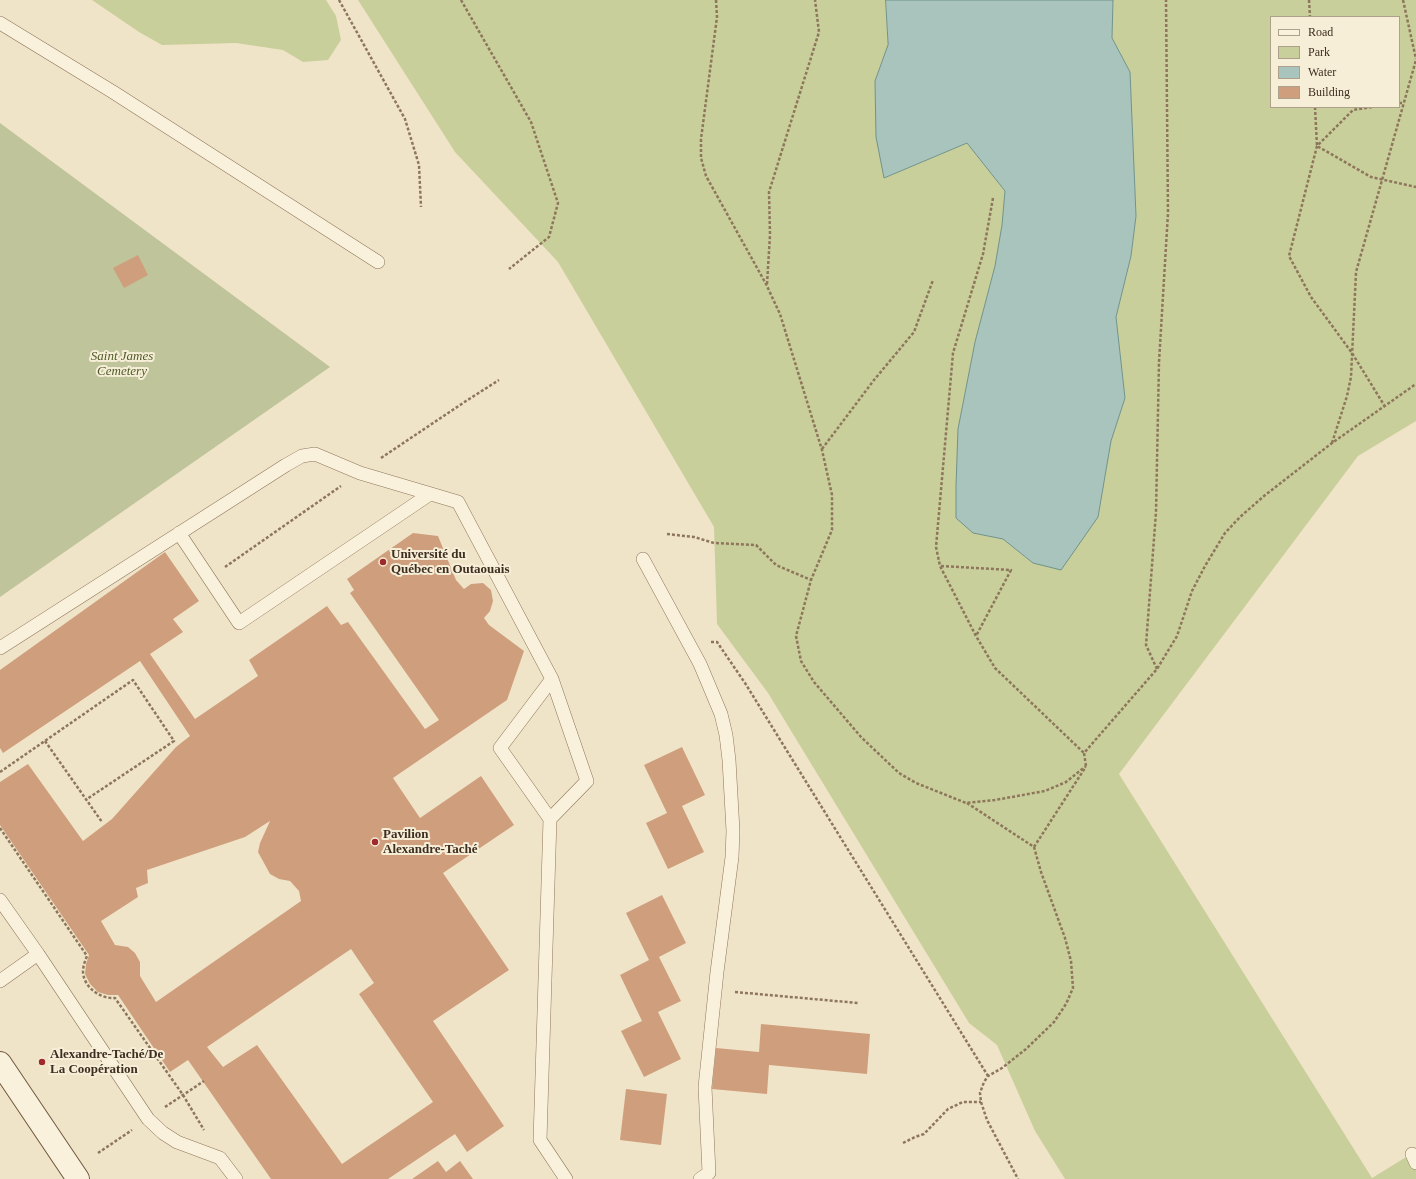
<!DOCTYPE html>
<html>
<head>
<meta charset="utf-8">
<style>
  body { margin:0 }
  #map { position:relative; width:1416px; height:1179px; overflow:hidden; background:#f0e4c8; font-family:Georgia,serif }
  canvas { display:block }
  .legend { position:absolute; left:1270px; top:16px; width:130px; height:92px; box-sizing:border-box; background:#f7eed8; border:1px solid #ada18e; margin:0; padding:5px 7px; list-style:none; font-size:12px; color:#3d2e20 }
  .legend li { display:flex; align-items:center; gap:8px; height:20px }
  .legend b { width:20px; border:1px solid #ada18e }
</style>
</head>
<body>
<div id="map">
<canvas width="1416" height="1179"></canvas>
<ul class="legend">
<li><b style="height:5px;background:#faf1dc"></b>Road</li>
<li><b style="height:11px;background:#c9cf9b"></b>Park</li>
<li><b style="height:11px;background:#a9c4bc"></b>Water</li>
<li><b style="height:11px;background:#cf9f7d"></b>Building</li>
</ul>
</div>
<script>
const c = document.querySelector('canvas').getContext('2d');
c.lineJoin = 'round';
function fill(path, color) { c.fillStyle = color; c.fill(path, 'evenodd'); }
function strokePath(path, color, width, dash) { c.strokeStyle = color; c.lineWidth = width; c.lineCap = dash ? 'butt' : 'round'; c.setLineDash(dash || []); c.stroke(path); }
function drawText(font, color, halo, rows, align = 'center') {
  c.font = font + ' Georgia,serif'; c.lineWidth = 4; c.setLineDash([]); c.textBaseline = 'middle'; c.strokeStyle = halo; c.fillStyle = color; for (const [text, x, y, turn = 0] of rows) {
    c.save(); c.translate(x, y); c.rotate((+turn || 0) * Math.PI / 180); c.textAlign = isNaN(turn) ? turn : align; if (halo) c.strokeText(text, 0, 0); c.fillText(text, 0, 0); c.restore();
  }
}
fill(new Path2D(`
  M92,0H326L336,16L341,40L328,60L303,62L283,50L236,43L162,45L139,32Z
  M358,0H886L888,45L875,81L884,178L967,143L1005,191L1002,225L995,266L975,342L958,429L973,533L1003,539L1033,563L1098,517L1111,441L1125,398L1116,317L1131,256L1136,216L1130,72L1112,38L1113,0H1416V421L1358,456L1119,774L1372,1178L1416,1151V1179H1065L1035,1131L997,1045L969,1023L768,693L717,624L714,527L558,262L455,152ZM1271,17H1399V107H1271Z`), '#c9cf9b');
fill(new Path2D(`
  M0,123L330,367L0,597Z`), '#bfc49a');
const water = new Path2D(`
  M886,0H1113L1112,38L1130,72L1136,216L1131,256L1116,317L1125,398L1111,441L1098,517L1061,570L1033,563L1003,539L973,533L956,518V486L958,429L975,342L995,266L1002,225L1005,191L967,143L884,178L876,137L875,81L888,45Z`);
fill(water, '#a9c4bc');
strokePath(water, '#6f938a', 1);
fill(new Path2D(`
  M138,255L148,275L124,288L113,268Z
  M413,533L438,536L456,580L464,589L471,584L483,583L491,590L493,601L490,611L484,618L489,625L524,651L507,700L393,778L420,818L481,776L514,825L443,873L509,970L433,1021L504,1126L467,1152L455,1134L388,1179H271L188,1060L170,1072L118,995H108L98,992L90,984L85,974L86,964L89,955L0,825V782L28,764L83,841L112,819L176,747L190,736L140,661L3,753L0,748V670L165,552L199,601L173,619L183,632L150,654L195,719L258,676L249,660L327,606L341,625L348,622L425,729L439,720L350,593L354,590L347,579ZM270,821L260,843L258,852L270,874L279,879L290,881L299,891L301,901L156,1002L140,976V962L135,953L128,947L115,945L101,921L138,897L136,888L148,883L147,870L245,837ZM351,949L374,983L359,994L433,1102L342,1164L257,1045L223,1067L207,1047Z
  M682,747L705,795L682,806L704,852L668,869L646,823L667,813L644,765Z
  M662,895L686,943L659,957L681,1001L658,1012L681,1059L644,1077L621,1031L642,1021L620,975L649,960L626,913Z
  M761,1024L870,1034L867,1074L769,1065L767,1094L712,1089L716,1048L759,1052Z
  M626,1089L667,1094L661,1145L620,1140Z
  M438,1161L446,1172L460,1161L473,1179H412Z`), '#cf9f7d');
const service = new Path2D(`
  M0,23L113,92L378,262
  M179,533L239,623L430,494
  M643,559L700,664L721,714L726,735L729,760L733,831L732,857L717,972L705,1087L709,1173L700,1179
  M0,648L286,465L302,456L315,454L360,473L458,502L552,679L587,781L550,819
  M552,679L500,748L550,819L540,1140L566,1179
  M0,900L38,954L148,1119L163,1133L177,1142L220,1158L236,1179
  M0,981L38,954
  M1412,1154L1416,1163`);
const secondary = new Path2D(`
  M0,1063L78,1179`);
strokePath(service, '#8d765c', 14);
strokePath(secondary, '#6f573f', 24);
strokePath(new Path2D(`
  M339,0L405,119L419,165L421,207
  M461,0L531,122L558,203L549,237L509,269
  M716,0L717,17L701,139V158L706,176L766,284L780,314L822,450L832,495V530L811,580L796,636L801,661L814,682L861,737L899,773L916,783L966,803L995,800L1045,791L1066,782L1086,766
  M1309,0L1310,17
  M1403,0L1416,59
  M1399,103H1404
  M1315,107L1317,146L1371,177L1416,187
  M1372,107L1353,110L1317,146L1289,256L1311,297L1352,353L1384,405
  M993,198L983,254L953,353L936,547L940,566L976,636L995,668L1084,753
  M767,284L770,235L769,192L819,32L815,0
  M1332,443L1347,396L1351,377L1356,272L1416,60
  M822,449L874,380L914,332L933,280
  M381,458L466,401L499,380
  M667,534L694,537L714,543L756,545L776,565L811,580
  M941,566L1011,570L976,636
  M225,567L341,486
  M711,642H717L745,683L988,1076
  M1157,669L1146,645L1156,512L1159,362L1168,213L1166,0
  M45,741L102,822
  M1086,766L1084,753L1157,669L1177,636L1192,591L1205,566L1225,533L1240,517L1264,496L1332,443L1416,384
  M0,772L133,680L174,741L87,799
  M967,803L1034,847L1041,872L1065,938L1071,961L1073,988L1066,1004L1054,1022L1026,1049L1002,1068L988,1076L984,1082L980,1093L981,1102L987,1120L1018,1179
  M0,828L87,956C85,961 83,966 83,972C84,988 101,999 115,998L183,1095L204,1130
  M1034,847L1085,768
  M735,992L858,1003
  M165,1107L204,1081
  M903,1143L915,1137L924,1134L948,1109L963,1102H981
  M98,1153L132,1130`), '#8d765c', 2.5, [3, 2]);
strokePath(service, '#faf1dc', 13);
strokePath(secondary, '#faf1dc', 22);
for (const [x, y, r, color] of [
  [383,562,4,"#9e2a2b"],
  [375,842,4,"#9e2a2b"],
  [42,1062,4,"#9e2a2b"]
]) { const dot = new Path2D(); dot.arc(x, y, r, 0, 2 * Math.PI); c.fillStyle = color; c.fill(dot); strokePath(dot, '#f7eed8', 1.5); }
drawText('italic 13px', '#4d5a26', '#f7eed8', [
  ["Saint James",122,357],
  ["Cemetery",122,372]
]);
drawText('bold 13px', '#3d2e20', '#f7eed8', [
  ["Université du",391,555],
  ["Québec en Outaouais",391,570],
  ["Pavilion",383,835],
  ["Alexandre-Taché",383,850],
  ["Alexandre-Taché/De",50,1055],
  ["La Coopération",50,1070]
], 'left');
</script>
</body>
</html>
